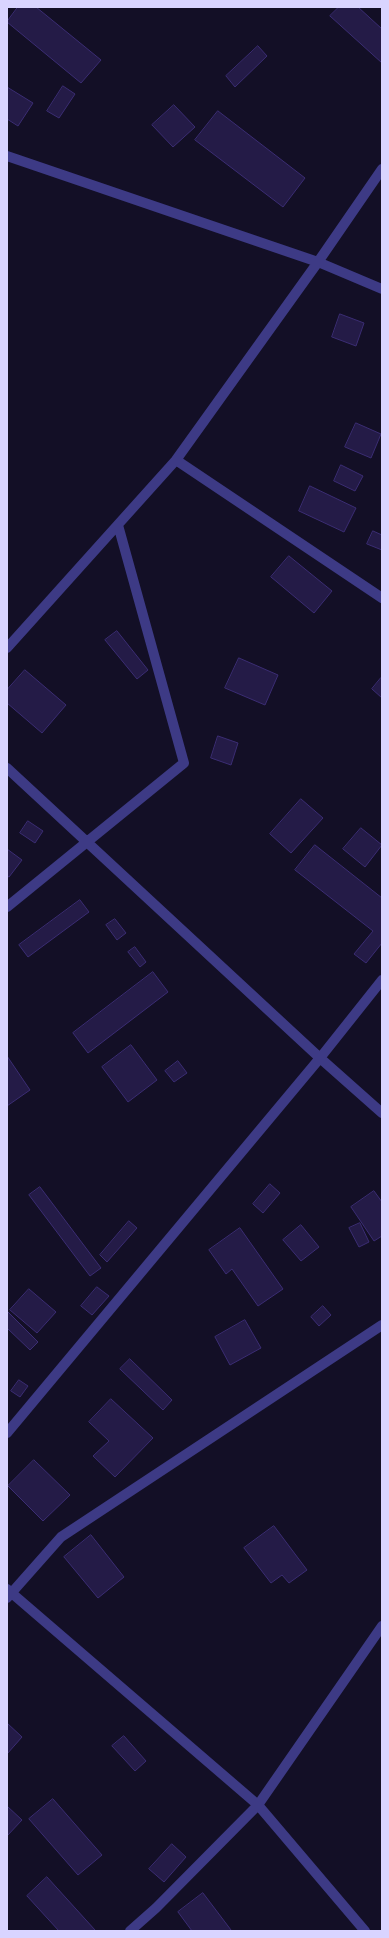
<!DOCTYPE html>
<html>
<head>
<meta charset="utf-8">
<style>
  body { margin:0 }
  #map { position:relative; width:389px; height:1938px; overflow:hidden; background:#130f26; font-family:"Golos Text",sans-serif }
  canvas { display:block }
  .frame { position:absolute; inset:0; border:8px solid #d9d4ff; pointer-events:none }
</style>
</head>
<body>
<div id="map">
<canvas width="389" height="1938"></canvas>
<div class="frame"></div>
</div>
<script>
const c = document.querySelector('canvas').getContext('2d');
c.lineJoin = 'round';
function fill(path, color) { c.fillStyle = color; c.fill(path, 'evenodd'); }
function strokePath(path, color, width, dash) { c.strokeStyle = color; c.lineWidth = width; c.lineCap = dash ? 'butt' : 'round'; c.setLineDash(dash || []); c.stroke(path); }
const building = new Path2D(`
  M18,7H36L101,60L81,83L7,22Z
  M339,7H358L382,29V63L330,16Z
  M258,46L267,56L235,87L226,76Z
  M63,86L75,94L59,118L47,111Z
  M7,87L33,103L18,126L7,119Z
  M174,105L195,127L173,147L152,125Z
  M218,111L305,178L283,207L195,140Z
  M340,314L364,323L356,346L332,337Z
  M356,423L381,434L371,458L345,447Z
  M341,465L363,476L355,491L334,481Z
  M310,486L356,508L344,532L299,511Z
  M373,531L382,535V550L367,544Z
  M289,556L332,591L314,613L271,577Z
  M117,631L148,670L137,679L105,640Z
  M239,658L278,675L265,705L225,688Z
  M25,670L66,705L42,733L7,703V690Z
  M381,678L382,679V698L372,689Z
  M218,736L238,743L231,765L211,758Z
  M301,799L323,818L291,853L270,834Z
  M28,821L43,831L35,843L20,833Z
  M361,828L382,845L365,867L343,849Z
  M315,845L382,898V943L366,963L354,954L373,931L295,870Z
  M7,849L22,860L9,877L7,876Z
  M80,900L89,912L28,957L19,945Z
  M115,919L126,933L117,940L106,925Z
  M135,947L146,962L140,967L128,952Z
  M153,972L168,992L88,1053L73,1033Z
  M131,1045L157,1080L128,1102L102,1067Z
  M7,1056L30,1090L7,1106Z
  M178,1061L187,1073L174,1082L165,1071Z
  M270,1184L280,1193L263,1213L253,1204Z
  M40,1187L101,1268L90,1276L29,1195Z
  M374,1191L382,1202V1236L374,1241L351,1207Z
  M129,1221L137,1228L107,1262L100,1255Z
  M360,1223L369,1242L359,1247L349,1228Z
  M301,1225L319,1247L301,1261L283,1240Z
  M240,1228L283,1289L258,1306L232,1269L226,1274L209,1250Z
  M97,1287L109,1296L92,1315L81,1306Z
  M29,1289L56,1312L37,1333L10,1310Z
  M323,1306L331,1315L319,1326L311,1317Z
  M7,1311L38,1342L30,1350L7,1328Z
  M245,1320L261,1348L230,1365L215,1337Z
  M130,1359L172,1400L163,1410L120,1369Z
  M19,1380L28,1386L20,1397L11,1391Z
  M111,1399L153,1438L115,1477L93,1456L109,1441L89,1422Z
  M34,1460L70,1495L43,1521L8,1486Z
  M274,1526L307,1570L289,1583L282,1575L271,1583L244,1548Z
  M91,1535L124,1577L98,1598L64,1557Z
  M7,1723L22,1737L7,1754Z
  M124,1736L146,1761L135,1771L112,1746Z
  M53,1799L102,1855L78,1875L29,1819Z
  M7,1806L22,1820L7,1836Z
  M172,1844L186,1857L164,1882L149,1869Z
  M47,1877L95,1930L94,1931H59L27,1896Z
  M203,1893L231,1930L230,1931H192L178,1912Z`);
fill(building, '#241b47');
strokePath(building, '#3b2d73', 1);
strokePath(new Path2D(`
  M7,156L318,262L382,289
  M176,460L382,598
  M7,648L176,460L318,262L382,169
  M7,768L320,1058L382,1113
  M7,907L184,763L118,525
  M7,1433L320,1058L382,980
  M7,1589L258,1805L365,1931
  M7,1598L61,1537L382,1325
  M130,1931L156,1908L258,1805L382,1626`), '#3d3a85', 10);
</script>
</body>
</html>
